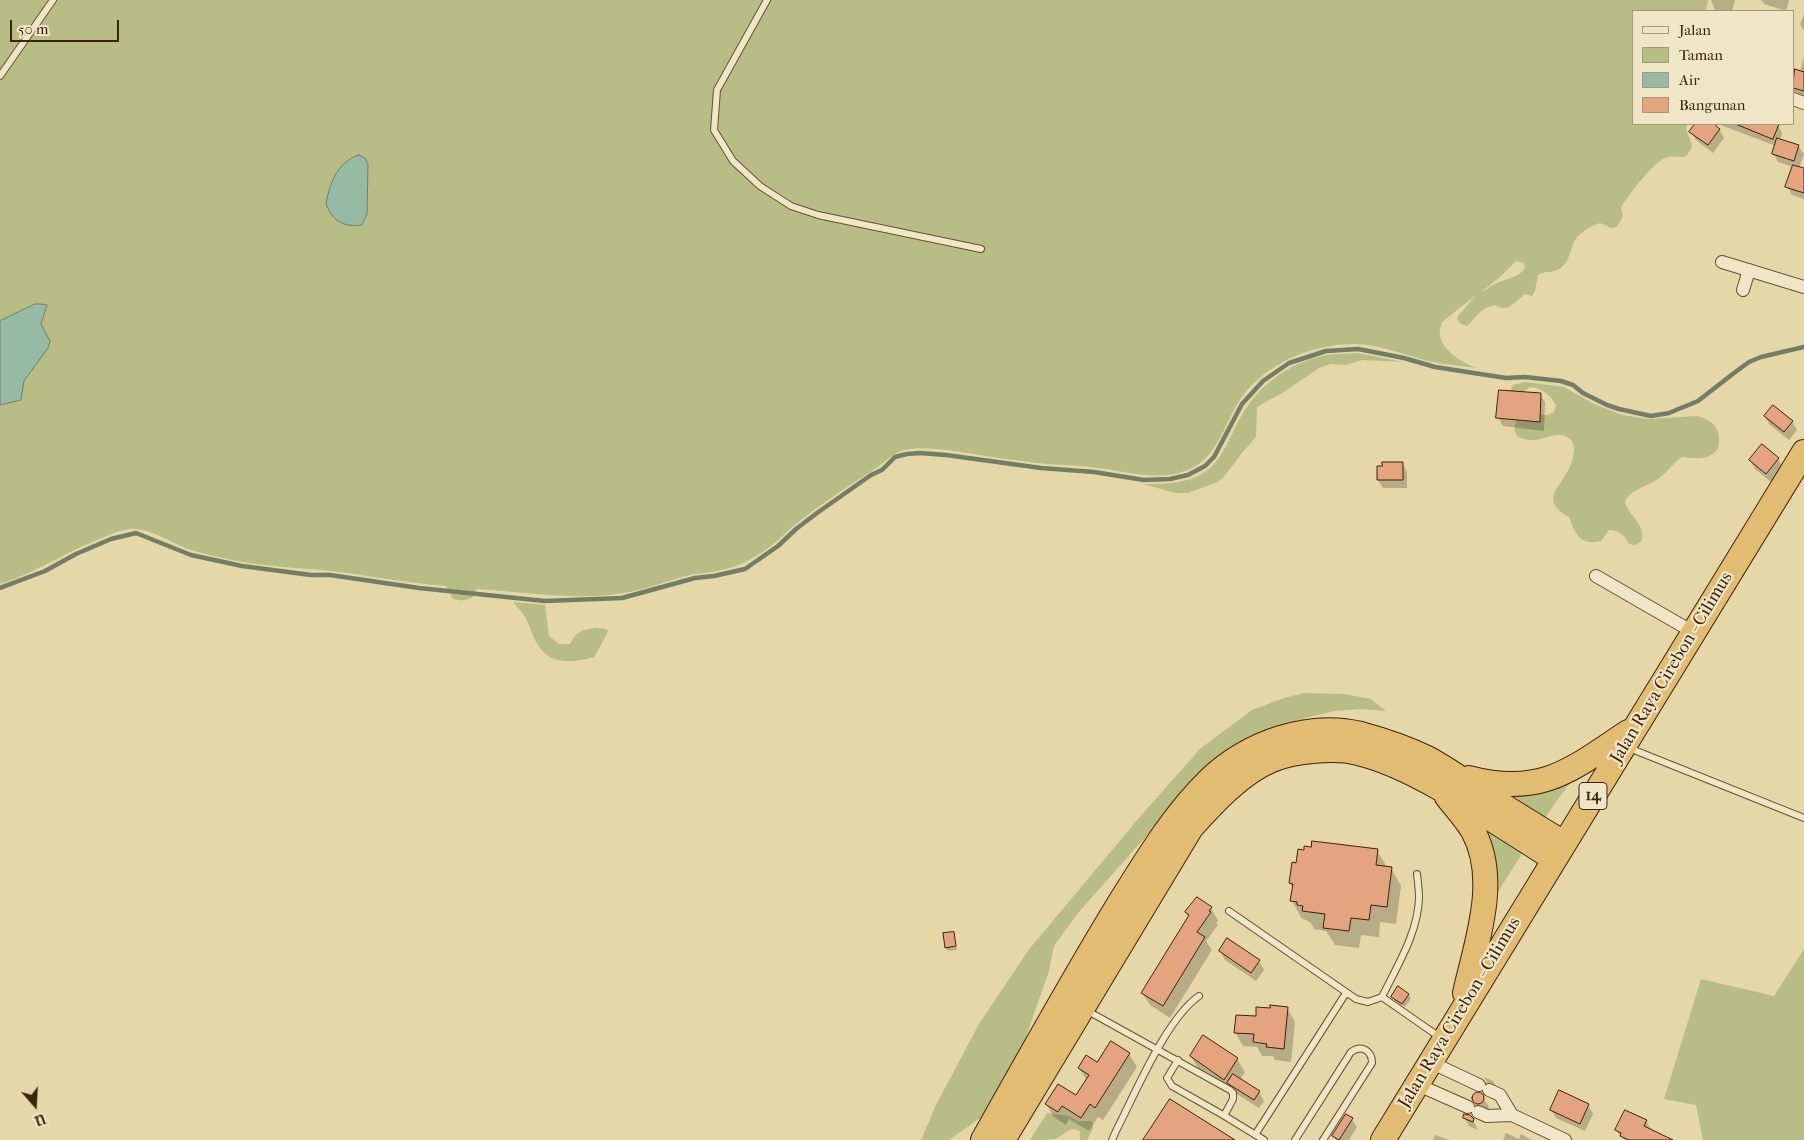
<!DOCTYPE html>
<html>
<head>
<meta charset="utf-8">
<style>
  body { margin:0 }
  #map { position:relative; width:1804px; height:1140px; overflow:hidden; background:#e6d7a9; font-family:"IM FELL French Canon",serif }
  canvas { display:block }
  .legend { position:absolute; left:1632px; top:10px; width:162px; height:115px; box-sizing:border-box; background:#efe5c7; border:1px solid #a8977c; margin:0; padding:6px 9px; list-style:none; font-size:15px; color:#3e230b }
  .legend li { display:flex; align-items:center; gap:10px; height:25px }
  .legend b { width:25px; border:1px solid #a8977c }
  .north { position:absolute; left:10px; top:1080px; width:50px; height:50px; -webkit-text-stroke:4px #efe5c7; paint-order:stroke; rotate:161deg; font-size:14px; font-weight:700; line-height:20px; text-align:center; color:#3e230b }
  .north::after { content:''; display:block; margin:auto; width:18px; height:22px; background:#3e230b; clip-path:polygon(50% 0,100% 100%,50% 72%,0 100%) }
  .scale { position:absolute; left:10px; top:20px; width:109px; height:22px; box-sizing:border-box; border:2px solid #3e230b; border-top:0; padding-left:6px; font-size:15px; line-height:18px; white-space:nowrap; color:#3e230b; -webkit-text-stroke:4px #efe5c7; paint-order:stroke }
</style>
</head>
<body>
<div id="map">
<canvas width="1804" height="1140"></canvas>
<ul class="legend">
<li><b style="height:6px;background:#efe5c7"></b>Jalan</li>
<li><b style="height:14px;background:#b8bd86"></b>Taman</li>
<li><b style="height:14px;background:#97baa5"></b>Air</li>
<li><b style="height:14px;background:#e5a480"></b>Bangunan</li>
</ul>
<div class="north">U</div>
<div class="scale">50 m</div>
</div>
<script>
const c = document.querySelector('canvas').getContext('2d');
c.lineJoin = 'round';
function fill(path, color) { c.fillStyle = color; c.fill(path, 'evenodd'); }
function strokePath(path, color, width, dash) { c.strokeStyle = color; c.lineWidth = width; c.lineCap = dash ? 'butt' : 'round'; c.setLineDash(dash || []); c.stroke(path); }
function drawText(font, color, halo, rows, align = 'center') {
  c.font = font + ' "IM FELL French Canon",serif'; c.lineWidth = 4.5; c.setLineDash([]); c.textBaseline = 'middle'; c.strokeStyle = halo; c.fillStyle = color; for (const [text, x, y, turn = 0] of rows) {
    c.save(); c.translate(x, y); c.rotate((+turn || 0) * Math.PI / 180); c.textAlign = isNaN(turn) ? turn : align; if (halo) c.strokeText(text, 0, 0); c.fillText(text, 0, 0); c.restore();
  }
}
fill(new Path2D(`
  M0,0H1708L1706,11H1633V124H1687C1683,138 1702,143 1684,157C1679,157 1673,156 1668,157C1654,160 1629,195 1621,207L1623,216L1617,227L1611,228L1600,223C1590,226 1576,235 1573,244C1570,252 1569,260 1563,266C1556,274 1546,270 1538,275L1535,291L1532,296L1525,294C1518,299 1512,309 1502,308C1498,307 1496,304 1491,306C1481,308 1475,319 1467,326L1461,324L1457,319L1458,316L1476,295L1442,322C1441,325 1439,330 1440,334C1440,349 1463,363 1476,368C1463,366 1450,365 1437,363C1411,358 1384,345 1357,344C1310,343 1258,366 1235,408C1222,432 1213,462 1185,471C1157,481 1127,472 1098,468C1078,465 1057,465 1037,463C1012,460 986,456 961,452C943,450 923,446 905,450C893,452 888,460 878,467C850,485 822,503 796,524C789,529 783,536 776,542C756,558 736,569 711,572C704,574 697,573 690,575C663,582 636,593 609,595C564,599 521,592 477,589L473,597C466,601 461,601 453,599L446,586C408,583 370,576 333,571C302,568 272,567 242,562C226,559 209,555 194,551C175,546 149,526 129,529C116,531 102,538 90,543C60,556 32,574 0,584ZM1516,261L1524,263C1529,276 1503,279 1495,284C1490,286 1486,290 1481,292L1499,278Z
  M1358,353L1403,362L1362,360L1346,365L1331,364L1319,368L1282,393L1257,407L1256,437L1242,453L1223,478L1218,482L1188,493H1175L1143,484C1166,484 1190,484 1209,469C1223,457 1230,437 1239,420C1257,386 1289,362 1327,355C1337,353 1348,354 1358,353Z
  M1525,382L1564,387L1592,403L1622,415L1648,419L1697,416C1712,420 1721,428 1719,444C1718,448 1717,451 1713,454C1704,460 1692,458 1682,457C1673,463 1667,473 1658,479C1646,487 1631,489 1625,502C1629,517 1647,524 1641,542L1635,545L1629,544C1625,535 1618,530 1609,530L1601,541C1580,546 1575,534 1569,517C1534,498 1568,484 1573,457C1574,452 1575,447 1572,442C1563,429 1548,438 1536,440C1530,441 1524,439 1518,437C1513,430 1514,426 1518,419L1536,414L1548,415L1554,412L1556,405C1550,395 1542,388 1530,387L1520,394L1510,391L1513,385Z
  M513,602L545,605L549,636L559,644H570C572,641 574,636 577,634C584,628 600,626 608,630L607,634L594,657C572,663 549,666 536,642C531,633 529,622 523,614C520,610 516,606 513,602Z
  M1304,693L1344,694L1371,699L1386,711L1361,709L1335,711L1309,717L1270,729L1240,741L1212,762L1078,913L1054,946L1049,971L1021,1051L983,1116L949,1140H921L936,1105L979,1024L1030,948L1144,812L1201,748L1252,710L1284,698Z
  M1571,781L1544,819L1505,794Z
  M1474,816L1523,852L1494,898Z
  M1804,949V1140H1703L1696,1105L1664,1099L1701,979L1774,996Z
  M1047,1113L1069,1116L1078,1121H1091L1093,1123V1129L1087,1140H1080V1131C1068,1125 1065,1136 1055,1139C1048,1140 1038,1140 1030,1140Z`), '#b8bd86');
const water = new Path2D(`
  M359,155L365,158L368,164L367,214L362,225C344,228 331,220 326,203C330,183 337,162 359,155Z
  M35,304H41L47,305L41,324L50,341L48,348L24,381L21,400L0,405V321Z`);
fill(water, '#97baa5');
strokePath(water, '#737e67', 1);
fill(new Path2D(`
  M1711,0H1735L1732,11L1715,10Z
  M1761,0H1789L1786,11L1764,4Z
  M1804,14V31L1800,24Z
  M1804,56V97L1795,94L1793,90V81L1796,71L1800,72Z
  M1696,124H1712L1719,129L1724,138L1713,153L1696,140L1691,132Z
  M1718,124H1774L1778,125L1782,133L1780,140L1798,146L1804,154L1799,168L1804,170V199L1792,195L1787,186L1793,167L1778,162L1773,153L1776,146Z
  M1540,394L1545,402L1544,431L1503,426L1498,417Z
  M1765,417L1792,422L1797,430L1789,440L1770,425Z
  M1778,459L1783,467L1771,482L1755,469L1750,460Z
  M1402,463L1407,472V488H1383L1378,480Z
  M1377,851L1387,867L1391,868L1401,886L1396,924L1380,922L1379,937L1361,935L1359,948L1335,945L1326,931L1314,929L1311,923L1306,920L1302,919L1292,901L1293,889L1290,883Z
  M1211,908L1218,921L1216,923L1218,925L1206,941L1212,950L1170,1018L1150,1005L1142,993L1189,917L1186,913Z
  M953,933L955,937L957,950L948,951L946,948Z
  M1220,951L1259,961L1264,970L1256,981L1225,960Z
  M1398,988L1409,995L1411,999L1405,1007L1395,1001L1393,997Z
  M1287,1008L1295,1022L1291,1062L1275,1060L1273,1056H1262L1257,1047L1243,1046L1235,1032L1257,1018Z
  M1129,1054L1137,1067L1103,1120L1098,1117L1089,1131L1069,1119L1066,1125L1054,1117L1046,1104L1077,1097L1087,1081L1079,1068L1098,1064Z
  M1191,1056L1237,1059L1245,1072L1240,1080L1259,1092L1264,1101L1259,1108L1199,1070Z
  M1484,1077L1493,1081L1498,1089L1489,1086Z
  M1476,1093L1481,1094L1489,1107L1486,1113L1478,1109L1473,1100Z
  M1588,1105L1593,1114L1585,1131L1556,1118L1551,1110Z
  M1464,1117L1473,1120L1478,1130L1469,1126Z
  M1352,1119L1357,1127L1349,1140H1336L1333,1136Z
  M1646,1121L1651,1129L1669,1140H1624L1616,1130Z
  M1506,1133L1519,1139L1521,1134L1532,1140H1503Z
  M1435,1135L1450,1140H1433Z`), '#0003');
strokePath(new Path2D(`
  M0,588L45,571L76,554L111,539L136,533L191,555L242,566L311,575H330L419,588L545,601L622,598L695,578L714,576L745,569L778,546L796,529L817,513L871,475L882,470L895,457L907,454L920,453L946,455L1041,468L1094,472L1144,480L1170,479L1188,475L1205,466L1214,457L1242,404L1263,381L1289,363L1326,351L1358,349L1404,358L1435,367L1506,378L1525,377L1561,381L1573,385L1583,393L1607,405L1619,409L1651,416L1669,413L1698,401L1734,373L1749,362L1761,357L1804,347`), '#737e67', 4.5);
const building = new Path2D(`
  M1795,69L1804,72V91L1793,88Z
  M1695,124H1714L1720,129L1708,145L1689,132Z
  M1736,124H1779L1773,139Z
  M1777,138L1799,145L1794,161L1772,154Z
  M1793,165L1804,168V193L1785,187Z
  M1499,390L1541,393L1540,422L1496,418Z
  M1773,405L1793,421L1784,432L1764,416Z
  M1762,444L1779,458L1766,474L1749,460Z
  M1382,462H1403V480H1377V466H1382Z
  M1312,841L1378,849L1376,865L1392,867L1387,907L1371,905L1369,920L1351,918L1349,931L1323,928L1325,914L1302,911L1303,906L1297,905V902L1290,901L1293,884L1289,883L1292,862L1296,863L1298,849L1304,850V846L1311,847Z
  M1197,897L1212,907L1209,911L1211,912L1197,932L1205,937L1163,1006L1141,993L1189,915L1185,912Z
  M954,932L956,946L945,948L943,933Z
  M1227,938L1260,960L1251,973L1219,951Z
  M1398,986L1409,994L1402,1004L1391,997Z
  M1270,1005L1288,1007L1284,1049L1266,1047L1267,1044L1253,1042L1254,1034L1234,1033L1236,1015L1256,1016V1007L1270,1008Z
  M1203,1035L1238,1058L1224,1080L1190,1056Z
  M1111,1041L1130,1053L1095,1108L1090,1104L1081,1118L1062,1106L1058,1112L1045,1104L1058,1084L1076,1095L1089,1075L1078,1068L1086,1055L1097,1062Z
  M1233,1074L1260,1091L1254,1100L1227,1083Z
  M1559,1090L1589,1104L1580,1124L1550,1110Z
  M1472 1098a6 6 0 1 1 12 0a6 6 0 1 1-12 0Z
  M1170,1099L1235,1140H1143Z
  M1625,1110L1647,1120L1644,1126L1673,1140H1629L1620,1136L1621,1133L1615,1130Z
  M1346,1114L1353,1118L1339,1140L1332,1136Z
  M1464,1114L1470,1115L1474,1119L1473,1122L1463,1118Z`);
fill(building, '#e5a480');
strokePath(building, '#3e230b', 1);
const lane = new Path2D(`
  M767,0L717,90L714,130L733,161L760,186L791,206L818,215L981,249
  M0,76L53,0
  M1629,748L1804,818
  M1229,911L1356,999L1368,1002L1382,997L1441,1038
  M1382,997C1397,966 1418,933 1419,898C1419,890 1418,882 1417,874
  M1086,1010L1230,1090L1233,1093V1099L1225,1114L1223,1115L1172,1086L1167,1078L1178,1060
  M1223,1115L1264,1140
  M1255,1135L1346,993
  M1112,1140L1116,1131C1135,1094 1166,1019 1199,996
  M1295,1140L1351,1052C1362,1044 1372,1051 1372,1063L1323,1140`);
const street = new Path2D(`
  M1793,99L1804,103
  M1722,262L1804,287
  M1743,290L1749,270
  M1596,576L1693,632
  M1430,1062L1479,1085
  M1416,1084L1468,1107
  M1489,1090L1500,1095L1512,1115
  M1478,1112L1487,1116L1512,1115L1565,1140`);
const highway = new Path2D(`
  M1469,778C1541,797 1571,770 1628,732
  M1447,797C1456,808 1466,819 1473,831C1500,880 1476,943 1465,993
  M983,1140C1027,1062 1070,984 1117,907C1144,864 1172,816 1209,780C1248,743 1308,721 1361,734C1383,740 1407,748 1427,758C1446,768 1465,782 1483,793C1510,810 1537,827 1564,843
  M1003,1140L1191,828C1213,803 1241,773 1272,760C1294,751 1336,747 1358,753C1388,760 1415,774 1441,789C1480,811 1517,835 1554,859
  M1383,1140L1804,452`);
strokePath(lane, '#685032', 8);
strokePath(street, '#685032', 14);
strokePath(highway, '#3e230b', 26);
strokePath(lane, '#efe5c7', 6);
strokePath(street, '#efe5c7', 12);
strokePath(highway, '#e3bc74', 24);
for (const [x, y, w] of [
  [1593,796,28]
]) { const box = new Path2D(); box.roundRect(x - w / 2, y - 13.5, w, 27, 4); c.fillStyle = '#efe5c7'; c.fill(box); strokePath(box, '#3e230b', 1); }
drawText('bold 16px', '#3e230b', null, [
  ["14",1593,796]
]);
drawText('18px', '#3e230b', '#efe5c7', [
  ["Jalan Raya Cirebon - Cilimus",1672,668,-59],
  ["Jalan Raya Cirebon - Cilimus",1460,1013,-59]
]);
</script>
</body>
</html>
